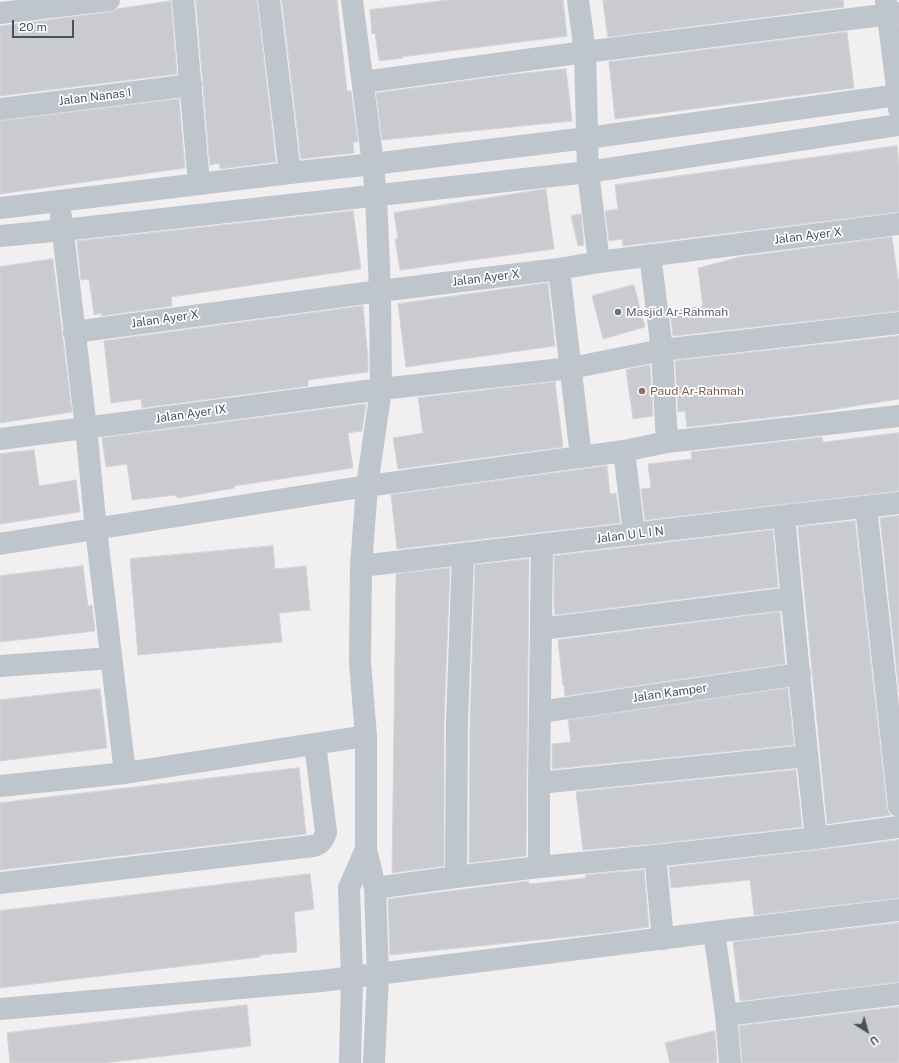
<!DOCTYPE html>
<html>
<head>
<meta charset="utf-8">
<style>
  body { margin:0 }
  #map { position:relative; width:899px; height:1063px; overflow:hidden; background:#f1efef; font-family:"Public Sans",sans-serif }
  canvas { display:block }
  .north { position:absolute; left:847px; top:1011px; width:40px; height:40px; -webkit-text-stroke:3px #fff; paint-order:stroke; rotate:143deg; font-size:11px; font-weight:700; line-height:16px; text-align:center; color:#49505b }
  .north::after { content:''; display:block; margin:auto; width:14px; height:18px; background:#49505b; clip-path:polygon(50% 0,100% 100%,50% 72%,0 100%) }
  .scale { position:absolute; left:12px; top:20px; width:62px; height:18px; box-sizing:border-box; border:2px solid #49505b; border-top:0; padding-left:5px; font-size:12px; line-height:14px; white-space:nowrap; color:#49505b; -webkit-text-stroke:3px #fff; paint-order:stroke }
</style>
</head>
<body>
<div id="map">
<canvas width="899" height="1063"></canvas>
<div class="north">U</div>
<div class="scale">20 m</div>
</div>
<script>
const c = document.querySelector('canvas').getContext('2d');
c.lineJoin = 'round';
function fill(path, color) { c.fillStyle = color; c.fill(path, 'evenodd'); }
function strokePath(path, color, width, dash) { c.strokeStyle = color; c.lineWidth = width; c.lineCap = dash ? 'butt' : 'round'; c.setLineDash(dash || []); c.stroke(path); }
function drawText(font, color, halo, rows, align = 'center') {
  c.font = font + ' "Public Sans",sans-serif'; c.lineWidth = 3.5; c.setLineDash([]); c.textBaseline = 'middle'; c.strokeStyle = halo; c.fillStyle = color; for (const [text, x, y, turn = 0] of rows) {
    c.save(); c.translate(x, y); c.rotate((+turn || 0) * Math.PI / 180); c.textAlign = isNaN(turn) ? turn : align; if (halo) c.strokeText(text, 0, 0); c.fillText(text, 0, 0); c.restore();
  }
}
const building = new Path2D(`
  M196,0H257L276,162L220,169L219,163L210,165Z
  M282,0H337L347,91H351L358,142H353L354,153L301,159Z
  M448,0H563L567,36L402,57L403,58L379,61L375,33L372,34L370,10Z
  M603,0H843L844,7L608,37Z
  M171,1L177,74L0,96V26L110,12L117,9Z
  M847,32L854,88L615,119L609,62Z
  M566,69L572,121L382,140L376,93L507,75Z
  M179,99L185,168L0,194V121Z
  M897,146L899,164V212L623,246L622,239L609,241L605,211L618,209L615,185Z
  M546,189L554,249L400,270L395,239H398L394,213Z
  M353,211L361,269L171,297L172,306L101,316V313L94,315L89,279L81,280L77,241Z
  M581,214L584,245L578,246L571,216Z
  M892,237L898,279H899V311L673,336L670,311L703,306L698,268L740,257Z
  M53,259L72,412L0,423V267Z
  M548,283L555,346L406,367L398,304Z
  M634,285L645,327L603,339L592,296Z
  M363,306L368,358V372L308,380V386L142,408L141,399L111,403L104,341Z
  M899,336V399L818,412L687,427L685,411L678,412L675,361Z
  M650,365L653,416L633,419L626,370Z
  M555,382L563,447L398,469L393,438L423,433L418,398Z
  M366,404L362,431L348,433L353,468L234,486L235,488L177,498V495L132,500L127,464L106,467L102,438Z
  M899,433V491L645,520L641,489L651,488L648,464L692,459L691,452L822,437L823,442Z
  M34,450L39,486L76,480L80,512L0,524V454Z
  M607,466L610,494L616,493L620,523L397,549L391,495Z
  M899,516V692L880,518Z
  M855,521L887,807L889,813L891,815L827,824L798,527Z
  M773,530L778,587L555,615L554,605V556Z
  M273,546L275,569L306,566L310,610L279,613L282,642L138,655L130,559Z
  M529,559L526,856L469,863L470,722L475,565Z
  M83,566L88,606L92,605L95,631L0,642V576Z
  M450,568L444,722V866L392,873L396,574Z
  M780,612L785,664L565,696L564,685L563,686L558,640Z
  M788,688L794,745L552,769V744L571,742L568,720Z
  M100,689L107,748L0,761V700Z
  M299,768L306,834L0,870V803Z
  M796,770L802,827L654,844L583,850L576,792Z
  M899,840V898L754,915L750,880L671,888L669,867L817,850Z
  M644,870L649,927L606,933L390,955L388,899L529,881V884L586,878V875Z
  M310,874L314,909L294,912L297,952L260,955V957L0,988V911Z
  M899,923V982L740,1001L733,942Z
  M247,1005L251,1046L104,1063H10L7,1033Z
  M899,1007V1063H742L739,1026Z
  M715,1031L717,1063H670L665,1043Z`);
fill(building, '#c9cbd1');
strokePath(building, '#d4d5da', 1);
strokePath(new Path2D(`
  M183,0L199,184
  M269,0L290,173
  M352,0L373,164L376,196L380,291L381,389L367,486L361,566L360,662L366,736V849L375,888L378,974L374,1063
  M578,0L585,52L588,172L599,262
  M886,1L898,95L899,109
  M0,13L109,0
  M363,82L585,52L899,13
  M0,109L191,85
  M0,208L290,173L373,164L587,138L899,95
  M61,216L86,428L96,529L125,773
  M0,236L63,230L588,172L899,125
  M650,255L662,350L667,442
  M559,269L581,457
  M74,332L380,291L559,269L599,262L899,224
  M0,439L381,389L571,368L662,350L899,323
  M624,451L634,534
  M866,507L899,806
  M784,516C794,623 804,730 816,838
  M0,544L367,486L624,451L667,442L899,416
  M361,566L784,516L899,503
  M541,629L792,598
  M0,666L111,658
  M540,712L800,674
  M539,783L807,756
  M0,786L125,773L366,736
  M655,856L663,939
  M539,867V783L542,545
  M456,877L457,722L463,555
  M0,883L313,846C321,844 324,840 326,832L315,744
  M375,888L456,877L539,867L655,856L816,838L899,827
  M714,932L726,1015L730,1063
  M0,1009L321,981L714,932L899,910
  M726,1015L899,994
  M350,1063L352,978L349,888L366,849`), '#bfc5cd', 22);
for (const [x, y, r, color] of [
  [618,312,4,"#6b7280"],
  [642,391,4,"#8d6e63"]
]) { const dot = new Path2D(); dot.arc(x, y, r, 0, 2 * Math.PI); c.fillStyle = color; c.fill(dot); strokePath(dot, '#fff', 1.5); }
drawText('12px', '#49505b', '#fff', [
  ["Jalan Nanas I",95,97,-7],
  ["Jalan Ayer X",808,236,-7],
  ["Jalan Ayer X",486,278,-7],
  ["Jalan Ayer X",165,319,-8],
  ["Jalan Ayer IX",191,414,-8],
  ["Jalan U L I N",630,535,-7],
  ["Jalan Kamper",670,693,-8]
]);
drawText('12px', '#5b616d', '#fff', [
  ["Masjid Ar-Rahmah",626,312]
], 'left');
drawText('12px', '#785e54', '#fff', [
  ["Paud Ar-Rahmah",650,391]
], 'left');
</script>
</body>
</html>
